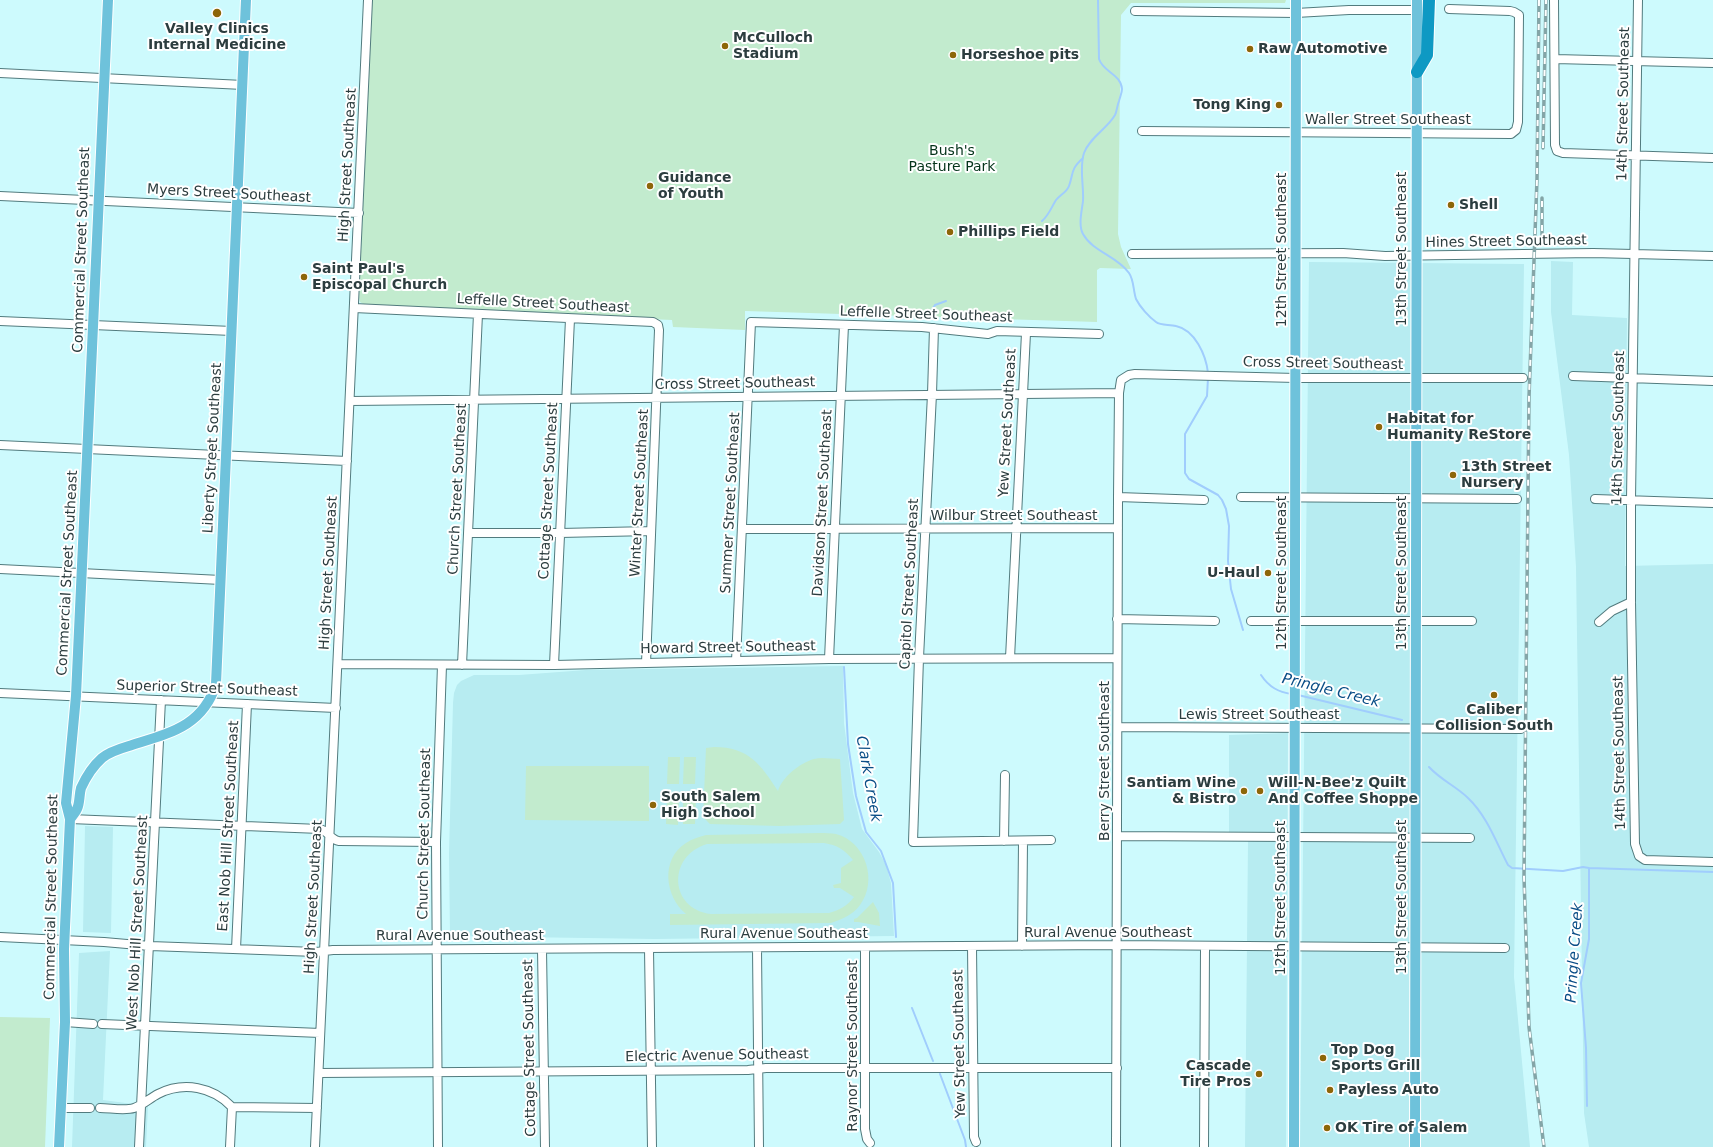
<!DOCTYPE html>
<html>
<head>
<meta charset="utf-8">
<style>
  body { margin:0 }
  canvas { display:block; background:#cdfafd }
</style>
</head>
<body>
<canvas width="1713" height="1147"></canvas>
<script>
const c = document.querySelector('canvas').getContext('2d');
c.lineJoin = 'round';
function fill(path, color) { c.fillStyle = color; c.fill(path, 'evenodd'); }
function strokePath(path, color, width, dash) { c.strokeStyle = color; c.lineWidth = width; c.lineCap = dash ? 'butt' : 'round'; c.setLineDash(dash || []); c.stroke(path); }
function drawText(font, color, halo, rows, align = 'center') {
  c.font = font + ' "DejaVu Sans",sans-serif'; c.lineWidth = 4; c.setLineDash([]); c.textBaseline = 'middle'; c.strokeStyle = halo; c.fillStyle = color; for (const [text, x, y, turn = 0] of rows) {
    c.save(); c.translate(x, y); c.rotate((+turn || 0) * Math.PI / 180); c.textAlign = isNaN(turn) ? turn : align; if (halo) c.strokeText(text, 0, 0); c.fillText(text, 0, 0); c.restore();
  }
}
fill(new Path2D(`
  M1551,261L1573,262L1572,315L1627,318L1625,566L1713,564V1147H1589L1584,1113L1576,567L1569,455L1551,312Z
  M1309,262L1524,264L1514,977L1530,1147H1300Z
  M843,666L844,723L853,793L862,829L879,852L886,865L891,883L894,936L655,939L450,936L449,854L453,703L454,693L457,685L461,681L474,675H519L586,670Z
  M1288,733L1286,1147H1245L1248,840H1229V735Z
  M85,826L113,827L111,933L83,932Z
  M110,951L103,1100L148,1106L146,1147H72L79,953Z`), '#b7ecf1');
fill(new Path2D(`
  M372,0H1286L1285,3H1131L1121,15L1118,234L1121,247L1131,269L1100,268L1097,270V322L745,311V330L673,327L672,320L367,306L360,302L359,298Z
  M714,747C749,747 761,765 778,791C782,777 800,763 814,759C822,757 831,759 840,759L844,820L840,824L779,826L710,824L703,817L706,748Z
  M668,757H680L679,784H667Z
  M684,757H696L695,784H683Z
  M526,766H649V821L525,820Z
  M683,797L696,798L695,824H683Z
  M667,798H679L678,825L666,824Z
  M820,833C825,833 831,833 836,834C866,842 878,881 860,905C853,915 842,919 831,923L670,925V914H686C665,897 660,859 686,843C692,839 699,837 706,835ZM824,843C837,845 845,850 853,860L841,868V883L833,885L834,888H840L854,897C847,906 840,910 829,913L711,914C669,909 667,856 707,844Z
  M873,902L879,913L880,926L858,922H854V919L857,918Z
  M0,1017L50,1018L45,1147H0Z`), '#c2ebce');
strokePath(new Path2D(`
  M1098,0L1099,59C1103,72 1121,74 1122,89C1122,93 1120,97 1119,101C1117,106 1117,111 1115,115C1107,129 1090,137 1084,153C1079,168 1084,185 1083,201C1082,210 1078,225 1083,234C1093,252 1117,256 1129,273C1134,280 1133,290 1136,299C1140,307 1149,317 1156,322C1161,326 1170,324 1176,326C1195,330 1206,355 1208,373
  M1042,221C1049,215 1051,208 1056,200C1060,195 1067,192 1069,186C1074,172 1070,170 1083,158
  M929,315L935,305L946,301
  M1208,378L1207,396L1185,434V473L1189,479L1218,495L1222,500L1226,509L1229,526L1228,561L1231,589L1243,630
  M844,667L848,744L856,796L866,832L881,851L893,883L896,937
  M1261,675C1269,687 1278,692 1292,694
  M1298,695L1402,720
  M1429,767C1442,781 1456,786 1468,798C1487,816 1496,842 1508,865L1512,868L1563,871L1583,867L1589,868V939L1581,983L1586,1048L1587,1106
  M1589,868L1713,872
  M912,1008L933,1061
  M940,1074L965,1140L966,1147`), '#a0cdfd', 2);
const minor = new Path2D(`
  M1554,0L1555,145L1557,151L1563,153L1713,158
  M1638,0L1631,500V602L1635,844L1639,856L1645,860L1713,862
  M1135,11L1296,13L1349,10H1417
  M1555,59L1713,63
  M0,73L243,85
  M1142,131L1511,134L1516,130L1518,122L1519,15L1514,12L1510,11L1449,9
  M0,196L359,213
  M1132,254L1343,253L1385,256L1593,253L1713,256
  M354,308L653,322L658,325L659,330L646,663
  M0,321L232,331
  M934,328L932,394L919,658L913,842L1051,840
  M1573,376L1713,381
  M350,401L1119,393
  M0,445L347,461
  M1118,497L1204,500
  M1241,497L1517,499
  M1595,499L1713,503
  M743,529L1118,528
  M469,533H560L651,531
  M0,569L221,580
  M1117,619L1215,621
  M1251,621H1472
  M1599,622L1612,611L1631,602
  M1010,658L1026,333
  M829,659L844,325
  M736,661L751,322L922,327L988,334L997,331L1099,334
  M338,664L554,665L829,659L1117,658
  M462,665L478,314
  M554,665L570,319
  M0,693L336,708
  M1118,727L1521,729
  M70,819L320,829C328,831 331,840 339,841L436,842
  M1118,836L1470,838
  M1004,841L1005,775
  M0,937L104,942L150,946L316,952L333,950L1117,945L1505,948
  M972,946L974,1137L976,1142
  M1022,946L1023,841
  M865,947V1129L867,1139L870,1143
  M757,948L759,1147
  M236,949L247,704
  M542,949L545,1147
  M649,949L652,1147
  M65,1022L93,1024
  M102,1024L320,1033
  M319,1073L748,1070L766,1068H1117
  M60,1108H90
  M100,1108C110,1108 125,1111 134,1108C143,1105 150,1098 158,1094C184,1081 213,1087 232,1107L317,1108
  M139,1147L161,700
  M230,1147L232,1107
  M315,1147L368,0
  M438,1147L436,842L442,665
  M1116,1147L1118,497L1119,393L1121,380L1129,375L1135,374L1296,378H1523
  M1204,1147L1205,946`);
const major = new Path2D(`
  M70,819C72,816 76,812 77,809C80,803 79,795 81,788C86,777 93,766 102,758C110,751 122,748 132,745C170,733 203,726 216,684L246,0
  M59,1147L65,1022L64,949L70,819L66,803L76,696L108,0
  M1294,1147L1296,0
  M1415,1147L1417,0`);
const highway = new Path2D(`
  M1417,72L1427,55L1429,0`);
strokePath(minor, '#527b7e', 10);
strokePath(major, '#fff', 12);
strokePath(highway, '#fff', 14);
strokePath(minor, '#fff', 8);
strokePath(major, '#6ec2db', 10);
strokePath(highway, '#0e99c3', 12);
const rail = new Path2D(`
  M1539,0L1537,179L1529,397L1524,877L1529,1027L1544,1147
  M1543,148L1546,0
  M1542,243V198`);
strokePath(rail, '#84a5a7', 3.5);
strokePath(rail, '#fff', 2, [6]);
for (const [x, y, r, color] of [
  [217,13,5,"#8d6609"],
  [725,46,4,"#8d6609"],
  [1250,49,4,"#8d6609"],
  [953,55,4,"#8d6609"],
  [1279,105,4,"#8d6609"],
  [650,186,4,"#8d6609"],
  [1451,205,4,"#8d6609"],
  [950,232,4,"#8d6609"],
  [304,277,4,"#8d6609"],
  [1379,427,4,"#8d6609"],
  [1453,475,4,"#8d6609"],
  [1268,573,4,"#8d6609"],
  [1494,695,4,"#8d6609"],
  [1244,791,4,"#8d6609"],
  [1260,791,4,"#8d6609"],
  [653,805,4,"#8d6609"],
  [1323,1058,4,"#8d6609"],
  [1259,1074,4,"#8d6609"],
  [1330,1090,4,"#8d6609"],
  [1327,1128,4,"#8d6609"]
]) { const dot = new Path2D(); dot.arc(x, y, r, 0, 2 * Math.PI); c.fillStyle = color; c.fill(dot); strokePath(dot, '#fff', 1.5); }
drawText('bold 14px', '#2c3d3f', '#fff', [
  ["Valley Clinics",217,29,"center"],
  ["Internal Medicine",217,45,"center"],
  ["McCulloch",733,38],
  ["Stadium",733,54],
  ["Raw Automotive",1258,49],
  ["Horseshoe pits",961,55],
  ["Tong King",1271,105,"right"],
  ["Guidance",658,178],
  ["of Youth",658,194],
  ["Shell",1459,205],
  ["Phillips Field",958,232],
  ["Saint Paul's",312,269],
  ["Episcopal Church",312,285],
  ["Habitat for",1387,419],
  ["Humanity ReStore",1387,435],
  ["13th Street",1461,467],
  ["Nursery",1461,483],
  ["U-Haul",1260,573,"right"],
  ["Caliber",1494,710,"center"],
  ["Collision South",1494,726,"center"],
  ["Santiam Wine",1236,783,"right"],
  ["& Bistro",1236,799,"right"],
  ["Will-N-Bee'z Quilt",1268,783],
  ["And Coffee Shoppe",1268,799],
  ["South Salem",661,797],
  ["High School",661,813],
  ["Top Dog",1331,1050],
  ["Sports Grill",1331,1066],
  ["Cascade",1251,1066,"right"],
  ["Tire Pros",1251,1082,"right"],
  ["Payless Auto",1338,1090],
  ["OK Tire of Salem",1335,1128]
], 'left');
drawText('14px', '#2c3d3f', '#fff', [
  ["14th Street Southeast",1624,104,-89],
  ["Waller Street Southeast",1388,120],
  ["High Street Southeast",348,165,-87],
  ["Myers Street Southeast",229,194,3],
  ["Hines Street Southeast",1506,242,-1],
  ["13th Street Southeast",1402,249,-90],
  ["Commercial Street Southeast",82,250,-88],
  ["12th Street Southeast",1282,250,-90],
  ["Leffelle Street Southeast",543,304,3],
  ["Leffelle Street Southeast",926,315,2],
  ["Cross Street Southeast",1323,364,1],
  ["Cross Street Southeast",735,384,-1],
  ["Yew Street Southeast",1008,423,-87],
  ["14th Street Southeast",1619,428,-89],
  ["Liberty Street Southeast",213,448,-87],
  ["Church Street Southeast",458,489,-87],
  ["Cottage Street Southeast",549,491,-87],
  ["Winter Street Southeast",640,493,-87],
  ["Summer Street Southeast",731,503,-87],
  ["Davidson Street Southeast",823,503,-87],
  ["Wilbur Street Southeast",1014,516],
  ["Commercial Street Southeast",68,573,-87],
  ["High Street Southeast",329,573,-87],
  ["12th Street Southeast",1282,573,-90],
  ["13th Street Southeast",1402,573,-90],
  ["Capitol Street Southeast",910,584,-87],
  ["Howard Street Southeast",728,648,-1],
  ["Superior Street Southeast",207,689,2],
  ["Lewis Street Southeast",1259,715],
  ["14th Street Southeast",1620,753,-91],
  ["Berry Street Southeast",1105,761,-90],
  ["East Nob Hill Street Southeast",229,826,-87],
  ["Church Street Southeast",425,834,-89],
  ["Commercial Street Southeast",52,897,-89],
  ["High Street Southeast",314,897,-87],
  ["13th Street Southeast",1402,897,-90],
  ["12th Street Southeast",1281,898,-90],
  ["West Nob Hill Street Southeast",138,923,-87],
  ["Rural Avenue Southeast",1108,933],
  ["Rural Avenue Southeast",784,934],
  ["Rural Avenue Southeast",460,936],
  ["Yew Street Southeast",960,1044,-91],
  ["Raynor Street Southeast",853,1046,-90],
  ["Cottage Street Southeast",530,1048,-91],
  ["Electric Avenue Southeast",717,1056,-1]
]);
drawText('14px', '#05341b', '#fff', [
  ["Bush's",952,151],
  ["Pasture Park",952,167]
]);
drawText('italic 15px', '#094d86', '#fff', [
  ["Pringle Creek",1331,691,14],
  ["Clark Creek",868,779,80],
  ["Pringle Creek",1575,953,-86]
]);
</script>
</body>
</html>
